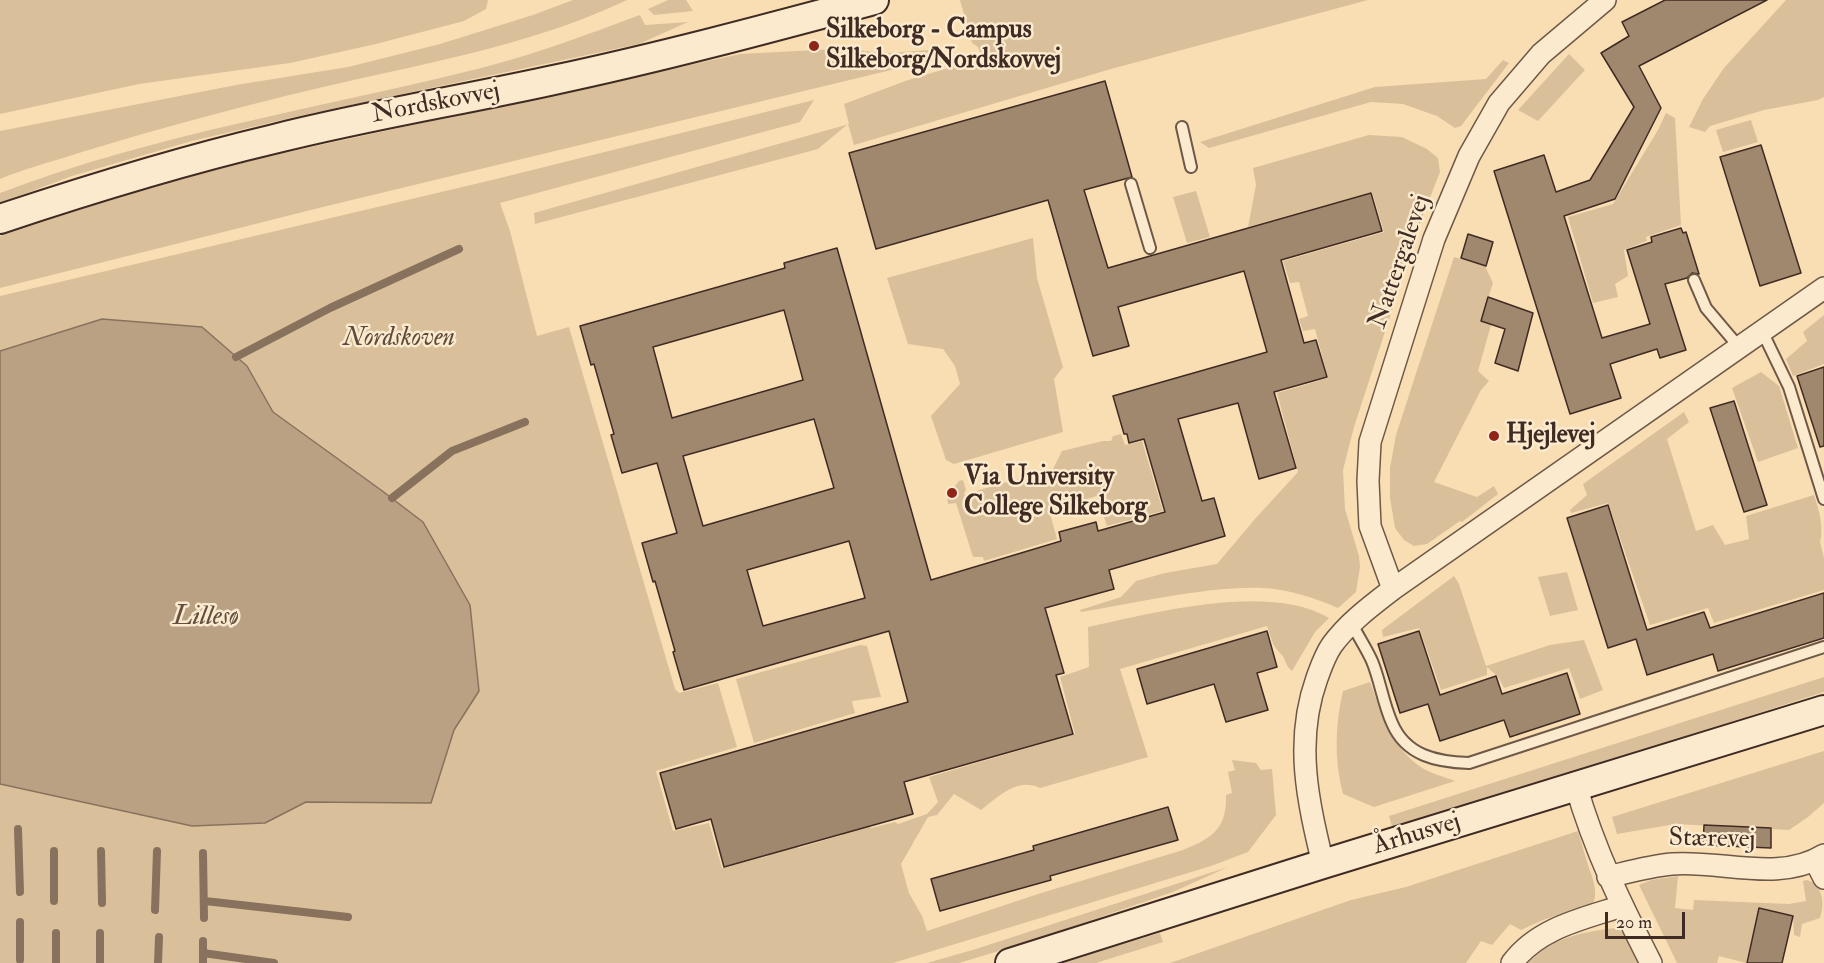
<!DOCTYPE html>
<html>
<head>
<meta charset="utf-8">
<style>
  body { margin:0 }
  #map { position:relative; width:1824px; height:963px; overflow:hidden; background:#f9deb4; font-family:"IM FELL Double Pica",serif }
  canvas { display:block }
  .scale { position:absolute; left:1605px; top:912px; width:80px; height:27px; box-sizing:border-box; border:3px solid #3f2b23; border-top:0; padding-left:8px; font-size:18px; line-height:21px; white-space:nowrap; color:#3f2b23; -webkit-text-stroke:4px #fbeace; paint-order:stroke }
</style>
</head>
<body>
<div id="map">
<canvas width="1824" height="963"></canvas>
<div class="scale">20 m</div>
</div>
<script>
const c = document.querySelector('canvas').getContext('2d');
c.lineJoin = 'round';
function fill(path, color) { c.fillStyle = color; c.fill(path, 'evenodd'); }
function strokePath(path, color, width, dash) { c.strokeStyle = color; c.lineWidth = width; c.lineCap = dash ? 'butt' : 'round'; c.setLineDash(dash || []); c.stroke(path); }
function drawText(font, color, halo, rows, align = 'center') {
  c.font = font + ' "IM FELL Double Pica",serif'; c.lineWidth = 5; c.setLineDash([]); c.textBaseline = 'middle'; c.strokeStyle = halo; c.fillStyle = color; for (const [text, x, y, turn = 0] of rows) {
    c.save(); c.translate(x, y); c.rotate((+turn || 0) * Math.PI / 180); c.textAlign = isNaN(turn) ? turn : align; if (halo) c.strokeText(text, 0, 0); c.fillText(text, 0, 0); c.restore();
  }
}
fill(new Path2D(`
  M0,0H488L486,9L464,21L376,44L290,63L139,84L0,114Z
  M573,0H627C543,40 449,59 358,79C265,100 173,124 82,152C55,161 26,168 0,179V131L236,85L348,67L440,44L533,15Z
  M668,0H686L693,11L654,15L648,9Z
  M960,0H1368L1111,69L854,145L848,124L818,149L535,224L534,213L849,124L844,104L908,80L982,58L978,47L972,43Z
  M1786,0H1824V97L1818,100L1764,110L1710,126L1705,132L1689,127L1703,99L1724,68Z
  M640,15L645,25L688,22L639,44L308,114L192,141L72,176L0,203V193C157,133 323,108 485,67C538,53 589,34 640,15Z
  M835,49L889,53L942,49L945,57L327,206L0,288V236L145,188L265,157L740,54Z
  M1569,54L1585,70L1538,121L1518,110Z
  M1503,60L1509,63L1461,126L1455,128L1437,116L1403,104L1371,102L1209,148L1200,142L1375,87L1486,79Z
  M814,100L800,122L500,203L510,231L537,336L569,327L675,689L679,693L718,683L737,747L656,771L673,831L709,823L722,868L768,856L755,810L783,802L798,848L842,835L843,831L868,825L871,828L895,822L898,824L927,814L938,802L929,777L1075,734L1060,677L1089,667L1088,627C1153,613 1269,582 1329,618L1315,632L1292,671C1285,666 1286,659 1281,654C1271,644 1272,639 1267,626L1120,669L1148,757L1040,788C1017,777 998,797 981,810L954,794L937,815L928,817L901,864L909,893L922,916L927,931L1038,894L1183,850C1212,838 1227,829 1226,795L1232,793L1228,772L1235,770L1232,760L1256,763L1261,770L1272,769L1276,815L1248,852L1211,866L893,963H0V784L192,826L265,823L306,802L430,803L454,730L479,691L423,522L381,490L272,412L247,366L0,351V296L492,180Z
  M1666,113L1675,118L1681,225L1646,237L1647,241L1624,250L1628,276L1615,284L1618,297L1593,303L1568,217L1613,204L1658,130Z
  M1751,120L1758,142L1723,152L1716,130Z
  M1369,135L1402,137L1427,149L1438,158L1440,172L1422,218L1354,427L1343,470L1345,509L1359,556L1360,567L1356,592L1338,608C1314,598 1289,589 1263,588C1206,586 1138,603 1081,612L1080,610L1121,597L1136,581L1165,573L1217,564L1255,519L1298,472L1277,393L1328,378L1315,329L1303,331L1299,319L1308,316L1299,282L1290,283L1283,261L1384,232L1372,192L1248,227L1256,185L1253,168Z
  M1196,191L1210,237L1187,243L1173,197Z
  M1033,238L1037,278L1063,367L1054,379L1063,432L954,464L946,460L931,416L960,384L955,366L943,349L908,344L887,278Z
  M1454,257L1485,266L1493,283L1481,320L1491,325L1478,371L1489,381L1481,390L1434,482L1477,497L1494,486L1498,494L1462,522L1460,521L1427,544L1414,546L1404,540L1395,528L1390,498V468L1396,435Z
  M1824,315V364L1793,376L1786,359L1807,341L1803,332Z
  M1761,372L1779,386L1798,448L1758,462L1732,388Z
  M1684,412L1689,422L1667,439L1696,531L1713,525L1725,545L1749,539L1746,516L1814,495C1819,510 1824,527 1820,542L1824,558V590L1714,623L1708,608L1650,625L1608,503L1571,513L1570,510L1587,495L1583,484Z
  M1121,434L1125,445L1142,441L1163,511L1107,526L1097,496L1049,510L1057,539L984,561L983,557H973L956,503L948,504L947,496L959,481L963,480L966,490L964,493L969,505L972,504L969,493L1053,469L1062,451L1103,441H1111L1113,436Z
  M1567,572L1578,610L1550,616L1538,577Z
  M1454,576L1459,584L1486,666L1550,645L1584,640L1603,690L1580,699L1569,668L1504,688L1498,677L1487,667V675L1441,690L1419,628L1383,637L1382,630Z
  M860,645L867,646L881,697L852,701L855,713L754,743L736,679Z
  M1824,677V692L1393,830L1389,816Z
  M1370,682C1383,717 1391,748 1424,769C1433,774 1445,777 1455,781L1374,807L1343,794C1334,760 1335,725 1343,691Z
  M1824,751V803L1808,817L1789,830L1675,824L1617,834L1612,817Z
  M1578,831C1582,844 1585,856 1589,868C1595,884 1604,912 1575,909L1543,920L1521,930L1510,924L1492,945L1481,941L1466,963H1170L1351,900L1406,887Z
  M1228,867L1173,892L1022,944L959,963H927L976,949Z
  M1678,876L1675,908L1693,910L1694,900L1789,904L1806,901L1803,881L1807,880L1817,884C1823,897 1824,905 1820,918L1802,924L1800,937L1794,935L1793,916L1759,907L1746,963L1719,956L1717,963H1677L1639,885L1651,880Z
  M1617,928L1626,936L1640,963H1528C1551,938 1584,931 1617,928Z
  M1160,933L1163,942L1096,963H1061Z`), '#d9c09b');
const water = new Path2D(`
  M102,319L202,327L247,366L273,412L381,490L423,522L470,605L479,691L454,730L431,803L306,802L265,823L192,826L0,784V351Z`);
fill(water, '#baa183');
strokePath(water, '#89725d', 1.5);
strokePath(new Path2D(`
  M236,357L330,308L459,249
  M392,498L452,451L525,422
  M18,829L20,892
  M101,851L102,903
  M203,853L204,918
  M54,901V851
  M205,901L348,917
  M155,910L157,851
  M56,933V963
  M203,941V963
  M203,953L274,963
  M20,960V922
  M100,963V933
  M158,963L159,937`), '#89725d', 8);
const building = new Path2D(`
  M1665,0H1767L1639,66L1661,108L1615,199L1564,216L1602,338L1650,324L1627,250L1652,242L1651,237L1681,228L1683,233L1686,232L1699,274L1692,273L1687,278L1665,284L1686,350L1660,358L1657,349L1610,364L1621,398L1570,414L1494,171L1544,155L1556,192L1590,180L1634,107L1601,53L1629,36L1622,22Z
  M1105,81L1132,177L1084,190L1108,268L1371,193L1382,231L1281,260L1304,343L1316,340L1327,377L1274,392L1296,468L1259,479L1238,403L1178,419L1202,501L1214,498L1225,536L1109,570L1114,589L1045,608L1064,673L1056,675L1073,734L904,782L913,814L724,867L711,819L676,829L660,773L908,702L889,631L684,690L673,652L675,651L655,581L653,582L642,543L677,533L657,463L622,473L611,435L614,434L594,364L591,365L580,326L785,268L784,263L837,248L931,580L1061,541L1059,532L1096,522L1098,531L1165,512L1144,439L1129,443L1127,434H1124L1113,396L1267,352L1244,271L1118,307L1129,346L1093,356L1048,200L876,249L849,153ZM784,310L803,380L672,418L653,347ZM814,419L834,488L703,526L683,456ZM849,541L865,598L763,626L747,570Z
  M1761,145L1801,273L1760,286L1720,157Z
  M1468,234L1493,242L1486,266L1461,258Z
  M1488,297L1533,313L1518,371L1495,363L1505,329L1481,321Z
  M1824,367V446L1820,447L1797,376Z
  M1734,401L1767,505L1744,512L1710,408Z
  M1608,505L1647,630L1704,612L1710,628L1824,593V638L1718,671L1713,654L1647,675L1636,639L1608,648L1567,518Z
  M1267,631L1277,667L1257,673L1268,710L1226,722L1214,684L1147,704L1137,669Z
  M1419,631L1440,695L1496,676L1502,694L1567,673L1580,714L1510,737L1504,720L1440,741L1428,704L1400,713L1378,644Z
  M1168,807L1178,840L1050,876L1051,880L940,911L931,879L1034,850L1033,846Z
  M1704,825L1771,828V848L1703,845Z
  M1759,908L1793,916L1782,963H1747Z`);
fill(building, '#a0886e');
strokePath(building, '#3f2b23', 1.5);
const lane = new Path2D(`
  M1182,127L1191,167
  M1131,184L1150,248
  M1694,280L1706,308L1739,347
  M1762,331L1789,387L1824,499
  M1352,624C1358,636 1366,648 1372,661C1380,680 1383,703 1392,723C1406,756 1437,762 1469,763L1824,647`);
const street = new Path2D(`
  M1393,589L1370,526L1368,481L1370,442L1434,239L1469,156L1499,103L1541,54L1605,0
  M1576,786C1595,851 1621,904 1651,963
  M1815,860L1824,878
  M1323,864C1308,801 1294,742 1317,678C1321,667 1325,655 1332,645C1348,623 1371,606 1393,589L1824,288
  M1608,877C1629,872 1650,866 1672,864C1722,860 1779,883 1824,855
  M1512,963C1538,928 1582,919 1622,906`);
const secondary = new Path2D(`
  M0,219C90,189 181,161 274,139C365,116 457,101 549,81C658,58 766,29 874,0
  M1010,963L1323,864L1824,710`);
strokePath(lane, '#6e5847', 14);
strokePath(street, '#6e5847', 24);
strokePath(secondary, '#3f2b23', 32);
strokePath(lane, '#fbeace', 10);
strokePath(street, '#fbeace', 21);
strokePath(secondary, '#fbeace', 28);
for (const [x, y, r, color] of [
  [814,46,6,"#8f2418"],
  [1494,436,6,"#8f2418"],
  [952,493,6,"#8f2418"]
]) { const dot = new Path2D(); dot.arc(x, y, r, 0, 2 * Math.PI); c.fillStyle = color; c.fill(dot); strokePath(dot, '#fbeace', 2); }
drawText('bold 26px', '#3f2b23', '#fbeace', [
  ["Silkeborg - Campus",826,31],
  ["Silkeborg/Nordskovvej",826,61],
  ["Hjejlevej",1506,436],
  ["Via University",964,478],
  ["College Silkeborg",964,508]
], 'left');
drawText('26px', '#3f2b23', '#fbeace', [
  ["Nordskovvej",436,104,-11],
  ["Nattergalevej",1401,262,-71],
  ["Århusvej",1417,835,-17],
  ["Stærevej",1712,840,1]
]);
drawText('italic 26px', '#5e493b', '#fbeace', [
  ["Nordskoven",399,339]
]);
drawText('italic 27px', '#644e40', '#fbeace', [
  ["Lillesø",206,618]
]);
</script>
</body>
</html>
